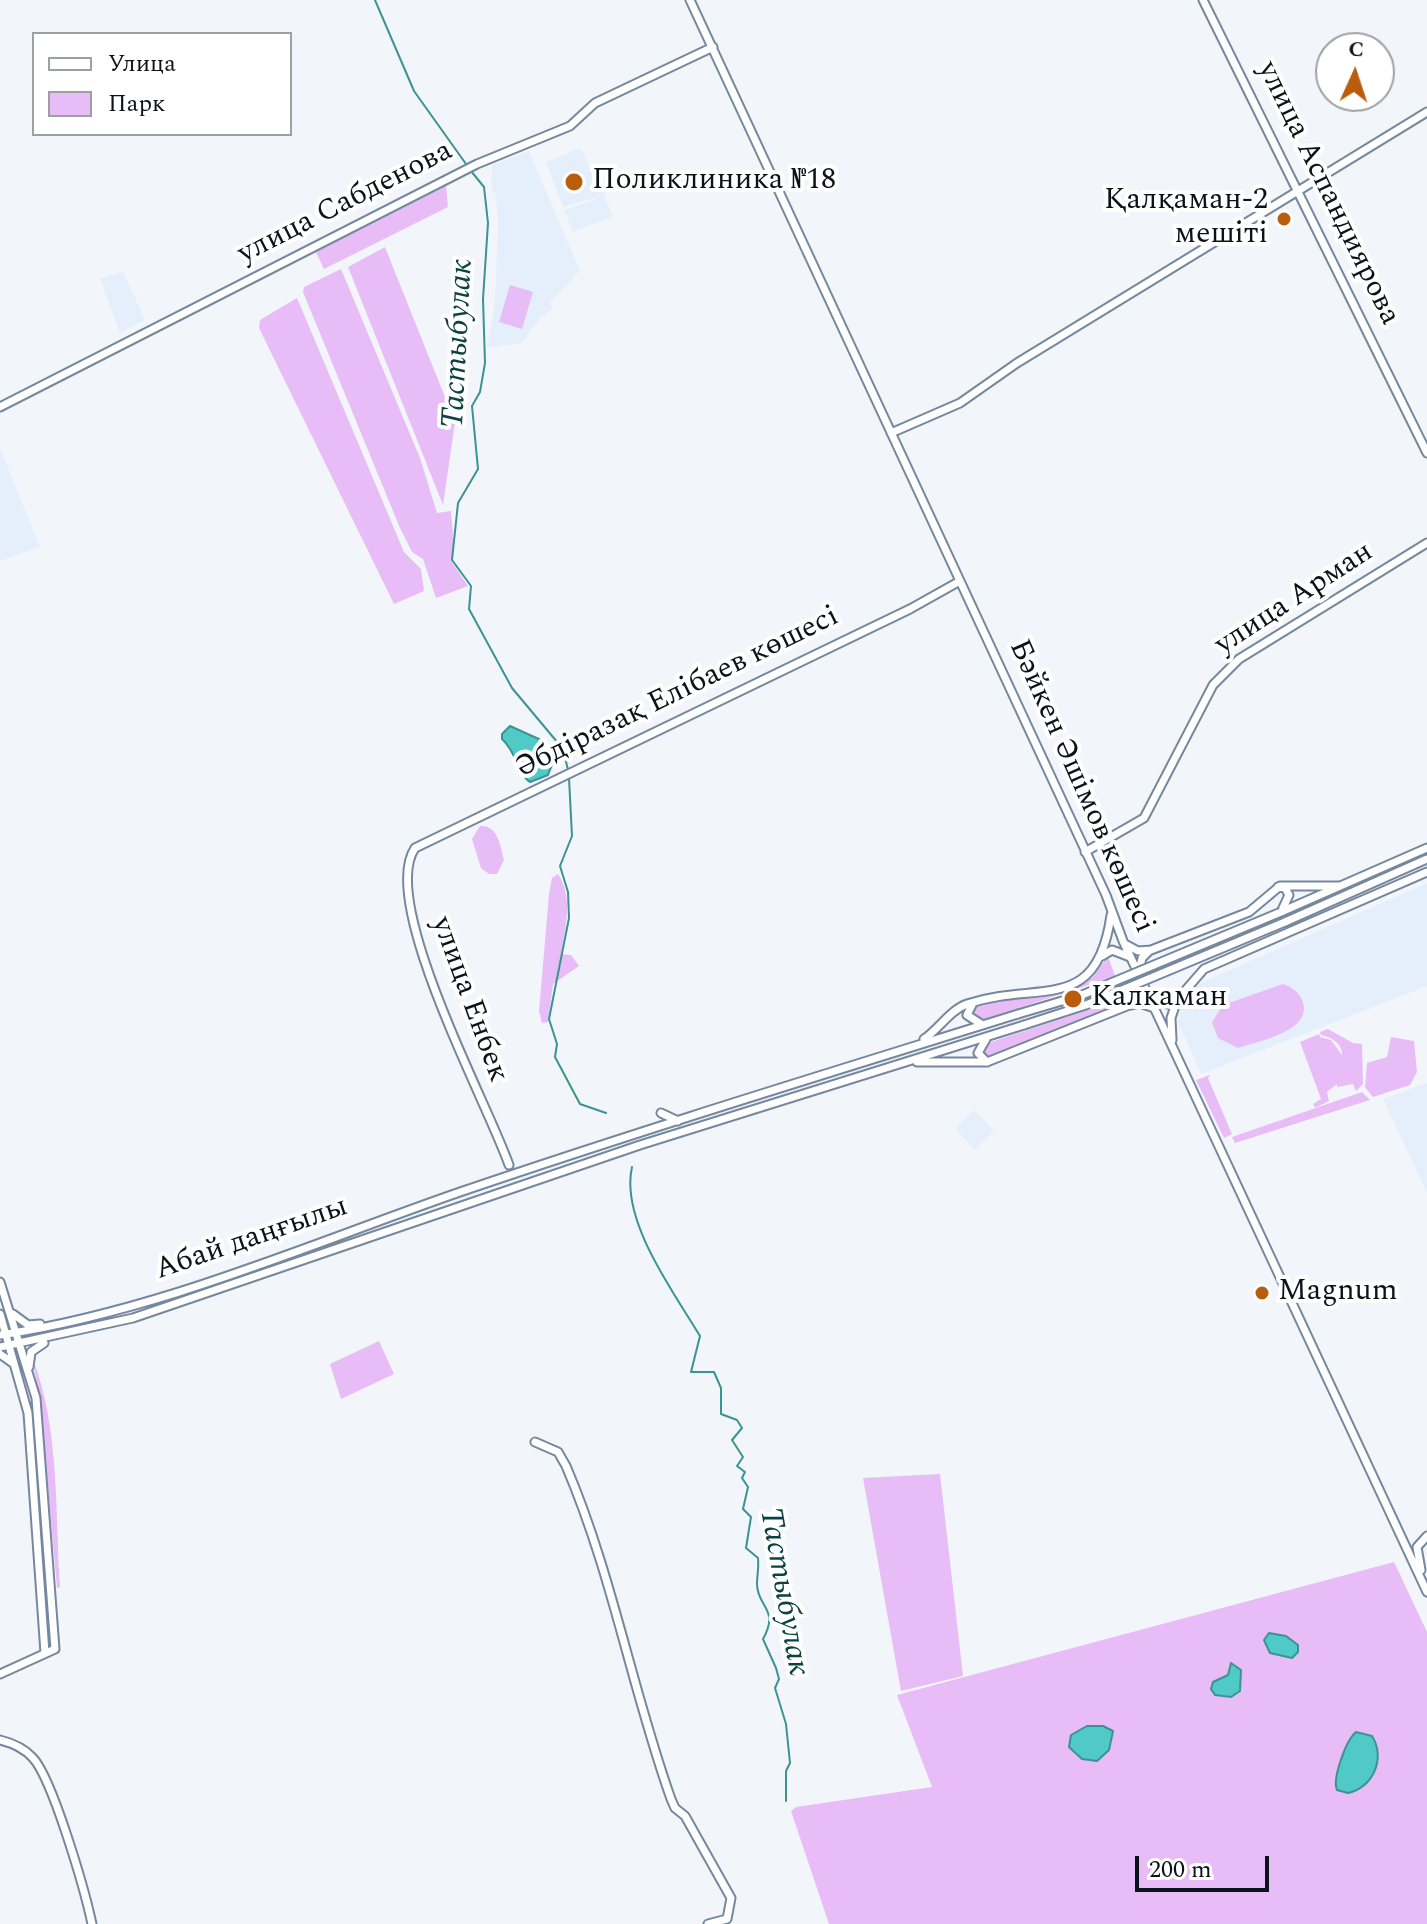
<!DOCTYPE html>
<html>
<head>
<meta charset="utf-8">
<style>
  body { margin:0 }
  #map { position:relative; width:1427px; height:1924px; overflow:hidden; background:#f2f6fb; font-family:Spectral,serif }
  canvas { display:block }
  .legend { position:absolute; left:32px; top:32px; width:260px; height:104px; box-sizing:border-box; background:#fff; border:2px solid #9da0a3; margin:0; padding:10px 14px; list-style:none; font-size:24px; color:#0b121a }
  .legend li { display:flex; align-items:center; gap:16px; height:40px }
  .legend b { width:40px; border:2px solid #9da0a3 }
  .north { position:absolute; left:1315px; top:32px; width:80px; height:80px; box-sizing:border-box; background:#fff; border:2px solid #9da0a3; border-radius:50%; rotate:3deg; font-size:22px; font-weight:700; line-height:32px; text-align:center; color:#0b121a }
  .north::after { content:''; display:block; margin:auto; width:28px; height:36px; background:#b95c0b; clip-path:polygon(50% 0,100% 100%,50% 72%,0 100%) }
  .scale { position:absolute; left:1135px; top:1856px; width:134px; height:36px; box-sizing:border-box; border:4px solid #0b121a; border-top:0; padding-left:10px; font-size:24px; line-height:28px; white-space:nowrap; color:#0b121a; -webkit-text-stroke:6px #fff; paint-order:stroke }
</style>
</head>
<body>
<div id="map">
<canvas width="1427" height="1924"></canvas>
<ul class="legend">
<li><b style="height:10px;background:#fff"></b>Улица</li>
<li><b style="height:22px;background:#e8bcf6"></b>Парк</li>
</ul>
<div class="north">С</div>
<div class="scale">200 m</div>
</div>
<script>
const c = document.querySelector('canvas').getContext('2d');
c.lineJoin = 'round';
function fill(path, color) { c.fillStyle = color; c.fill(path, 'evenodd'); }
function strokePath(path, color, width, dash) { c.strokeStyle = color; c.lineWidth = width; c.lineCap = dash ? 'butt' : 'round'; c.setLineDash(dash || []); c.stroke(path); }
function drawText(font, color, halo, rows, align = 'center') {
  c.font = font + ' Spectral,serif'; c.lineWidth = 8; c.setLineDash([]); c.textBaseline = 'middle'; c.strokeStyle = halo; c.fillStyle = color; for (const [text, x, y, turn = 0] of rows) {
    c.save(); c.translate(x, y); c.rotate((+turn || 0) * Math.PI / 180); c.textAlign = isNaN(turn) ? turn : align; if (halo) c.strokeText(text, 0, 0); c.fillText(text, 0, 0); c.restore();
  }
}
fill(new Path2D(`
  M580,148L605,195L563,207L546,162Z
  M529,151L580,271L550,302L553,309L541,317L522,343L487,348L495,302L498,224L496,195L491,189L492,165Z
  M604,196L613,216L573,232L564,210Z
  M123,271L145,320L120,333L100,279Z
  M0,448L40,547L0,561Z
  M1427,883V986L1201,1074L1178,1022L1180,1009L1196,985Z
  M1427,1083V1193L1383,1099Z
  M974,1110L994,1131L975,1150L955,1129Z`), '#e5effc');
fill(new Path2D(`
  M446,186L448,207L324,269L316,252Z
  M385,247L455,422L443,505L348,267Z
  M341,269L420,458L437,513L451,511L454,546L451,561L468,586L436,598L423,559L412,552L400,528L303,292L304,287Z
  M510,285L533,292L522,329L499,322Z
  M297,298L404,552L421,569L424,591L394,604L259,328L260,320Z
  M480,826C498,825 500,845 504,860L497,874H489L481,868L472,839Z
  M558,874C574,899 565,928 561,954L571,955L579,966L553,984L548,1022L542,1023L539,1011L549,894L552,878Z
  M1108,956L1115,976L983,1020L970,1017L975,1006L1080,986L1092,978Z
  M1283,984C1291,987 1298,991 1302,1000C1315,1031 1258,1041 1238,1048L1218,1038L1212,1022L1223,1005Z
  M1129,997L1130,1000L1123,1004L1005,1053L989,1058L981,1052L985,1044L997,1040Z
  M1328,1029L1353,1043L1362,1044L1363,1084L1356,1091L1353,1084L1337,1087V1084L1327,1092L1329,1101L1315,1108L1313,1104L1321,1099L1300,1042L1319,1034L1320,1037L1331,1040L1342,1055C1343,1044 1331,1037 1321,1035L1320,1032Z
  M1391,1037L1414,1041L1417,1072L1410,1085L1373,1097L1365,1087L1367,1063L1387,1057Z
  M1210,1075L1208,1078L1232,1134L1224,1138L1196,1080Z
  M1362,1092L1370,1100L1235,1143L1232,1137Z
  M379,1341L394,1374L341,1399L330,1364Z
  M32,1357C60,1427 55,1513 60,1587L57,1588L40,1400Z
  M940,1474L963,1676L901,1691L863,1478Z
  M1394,1562L1427,1632V1924H829L791,1811L796,1807L932,1787L897,1695Z`), '#e8bcf6');
const water = new Path2D(`
  M510,726L541,740L552,765L548,775L530,782C519,776 516,751 502,739V734Z
  M1269,1633L1286,1636L1298,1645V1652L1292,1658L1270,1653L1264,1640Z
  M1231,1663L1241,1670L1240,1691L1231,1697L1215,1695L1211,1689L1213,1682L1228,1675Z
  M1087,1726H1103L1113,1731L1109,1750L1097,1761L1082,1759L1069,1747L1071,1735Z
  M1356,1732L1372,1736C1386,1758 1373,1788 1348,1793L1337,1790C1332,1779 1346,1740 1356,1732Z`);
fill(water, '#4fcac6');
strokePath(water, '#3b9392', 2);
strokePath(new Path2D(`
  M375,0L414,91L466,164
  M471,171L484,187L488,223L483,299L485,363L480,392L472,406L478,469L458,503L452,560L471,586L469,609L512,688L563,749L568,770
  M569,778L572,836L560,866L568,892L569,918L549,1019L557,1044L555,1057L580,1104L606,1113
  M632,1167C620,1220 673,1291 700,1336L691,1372H714L721,1388V1414L737,1420L742,1428L732,1440L743,1457L737,1466L745,1472L742,1478L748,1487L743,1509L751,1517L746,1548L758,1558C759,1568 757,1575 757,1584C757,1607 780,1609 763,1639L776,1668L779,1679L775,1688L786,1724L790,1763L786,1771V1801`), '#3b9392', 2);
const secondary = new Path2D(`
  M690,0L1106,895L1123,941L1427,1592
  M1203,0L1427,453
  M0,407L477,164L570,126L595,103L713,47
  M891,433L960,403L1017,363L1427,112
  M1085,852L1144,818L1213,685L1239,659L1427,543
  M1278,887L1285,888L1289,895L1282,910
  M1281,912L1427,848
  M1285,922L1427,859
  M1125,944L1138,951L1151,950L1249,912L1280,886H1340
  M1102,956L1112,950L1130,957
  M1138,975L1142,958L1149,951
  M1149,997L1166,1004L1177,1000
  M973,1003L967,1015L981,1024
  M924,1039C939,1029 950,1010 967,1004C1039,980 1097,1016 1111,915
  M986,1039L978,1053L987,1062
  M1172,1040L1171,1018L1177,1000L1204,969L1427,872
  M917,1062H987L1127,1006L1140,1003L1154,1008
  M661,1113L678,1121
  M509,1165C488,1104 378,902 415,848L910,609L960,581
  M0,1282L36,1398L55,1649L0,1674
  M0,1314L28,1413L45,1653
  M13,1314L28,1325L40,1324
  M0,1335C159,1311 310,1244 460,1192C645,1129 832,1072 1018,1014
  M0,1347L133,1318L640,1145L1024,1025
  M0,1354L14,1364
  M29,1367L31,1352L44,1343
  M535,1442L558,1452L566,1466C612,1573 632,1690 671,1799L675,1808L685,1816L731,1898L727,1919L708,1924
  M1421,1570L1417,1547L1427,1536
  M0,1740C12,1743 25,1749 33,1758C53,1780 85,1891 92,1924`);
strokePath(secondary, '#75889f', 11);
strokePath(secondary, '#fff', 7);
const secondaryBridge = new Path2D(`
  M1018,1014L1082,995L1281,912
  M1024,1025L1086,1005L1285,922`);
strokePath(secondaryBridge, '#75889f', 11, []);
strokePath(secondaryBridge, '#fff', 7);
for (const [x, y, r, color] of [
  [574,182,10,"#b95c0b"],
  [1284,219,8,"#b95c0b"],
  [1073,999,10,"#b95c0b"],
  [1262,1293,8,"#b95c0b"]
]) { const dot = new Path2D(); dot.arc(x, y, r, 0, 2 * Math.PI); c.fillStyle = color; c.fill(dot); strokePath(dot, '#fff', 3); }
drawText('30px', '#0b121a', '#fff', [
  ["Поликлиника №18",592,182],
  ["Қалқаман-2",1268,202,"right"],
  ["мешіті",1268,236,"right"],
  ["Калкаман",1091,999],
  ["Magnum",1278,1293]
], 'left');
drawText('30px', '#0b121a', '#fff', [
  ["улица Аспандиярова",1327,194,64],
  ["улица Сабденова",346,204,-27],
  ["улица Арман",1295,600,-33],
  ["Әбдіразақ Елібаев көшесі",678,694,-26],
  ["Бәйкен Әшімов көшесі",1080,787,66],
  ["улица Енбек",468,1000,70],
  ["Абай даңғылы",252,1240,-19]
]);
drawText('italic 32px', '#0a4342', '#fff', [
  ["Тастыбулак",460,344,-87],
  ["Тастыбулак",782,1592,80]
]);
</script>
</body>
</html>
